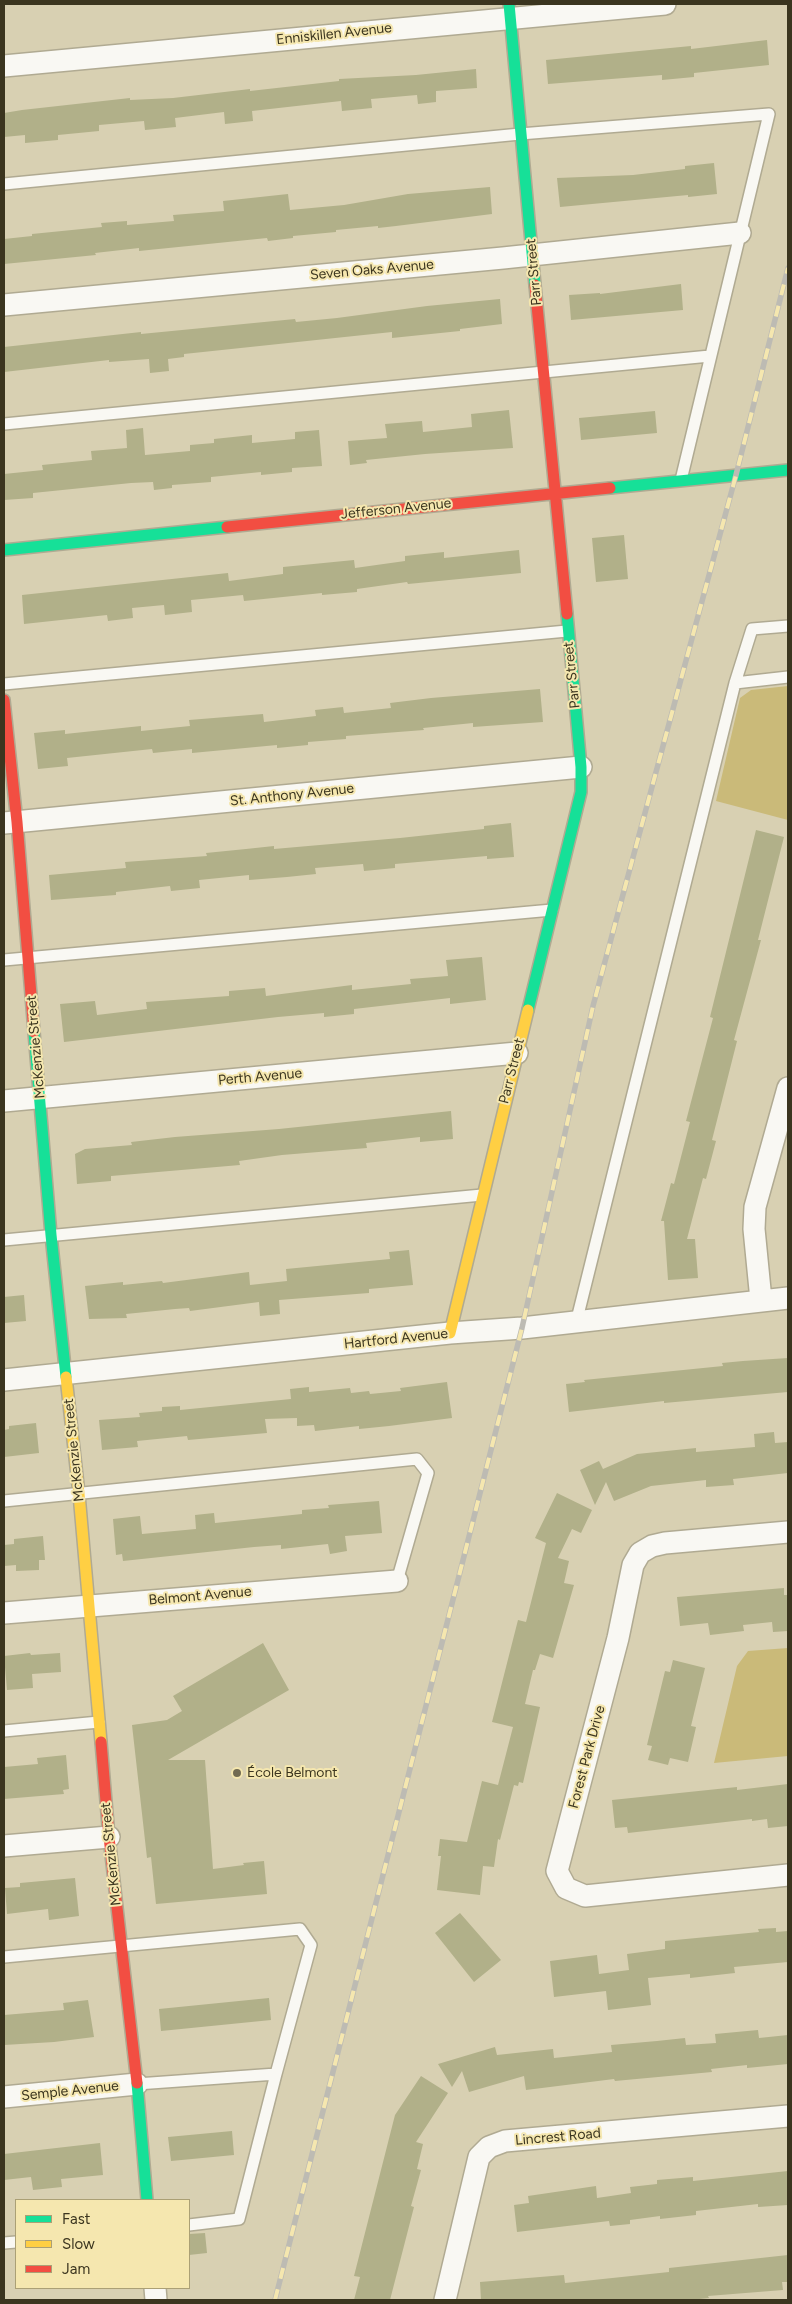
<!DOCTYPE html>
<html>
<head>
<meta charset="utf-8">
<style>
  body { margin:0 }
  #map { position:relative; width:792px; height:2304px; overflow:hidden; background:#d8d0b2; font-family:Figtree,sans-serif }
  canvas { display:block }
  .frame { position:absolute; inset:0; border:5px solid #3b351f; pointer-events:none }
  .legend { position:absolute; left:15px; top:2199px; width:175px; height:90px; box-sizing:border-box; background:#f5e7af; border:1px solid #aba075; margin:0; padding:6px 9px; list-style:none; font-size:15px; color:#3b351f }
  .legend li { display:flex; align-items:center; gap:10px; height:25px }
  .legend b { width:25px; border:1px solid #aba075 }
</style>
</head>
<body>
<div id="map">
<canvas width="792" height="2304"></canvas>
<div class="frame"></div>
<ul class="legend">
<li><b style="height:6px;background:#16e098"></b>Fast</li>
<li><b style="height:6px;background:#ffcf43"></b>Slow</li>
<li><b style="height:6px;background:#f24e42"></b>Jam</li>
</ul>
</div>
<script>
const c = document.querySelector('canvas').getContext('2d');
c.lineJoin = 'round';
function fill(path, color) { c.fillStyle = color; c.fill(path, 'evenodd'); }
function strokePath(path, color, width, dash) { c.strokeStyle = color; c.lineWidth = width; c.lineCap = dash ? 'butt' : 'round'; c.setLineDash(dash || []); c.stroke(path); }
function drawText(font, color, halo, rows, align = 'center') {
  c.font = font + ' Figtree,sans-serif'; c.lineWidth = 4; c.setLineDash([]); c.textBaseline = 'middle'; c.strokeStyle = halo; c.fillStyle = color; for (const [text, x, y, turn = 0] of rows) {
    c.save(); c.translate(x, y); c.rotate((+turn || 0) * Math.PI / 180); c.textAlign = isNaN(turn) ? turn : align; if (halo) c.strokeText(text, 0, 0); c.fillText(text, 0, 0); c.restore();
  }
}
fill(new Path2D(`
  M788,686V820L716,801L740,698L751,690Z
  M788,1648V1756L714,1763L737,1666L748,1651Z`), '#caba79');
fill(new Path2D(`
  M767,40L769,65L694,73V77L662,80V75L548,84L546,60L691,46V49Z
  M476,69L477,88L436,91V102L418,104L417,95L371,99L372,108L342,111L341,101L252,111L253,121L225,124L224,112L175,118L176,127L145,130L144,121L99,125V131L58,135V140L25,143V135L4,137V113L22,110L130,98V100L173,98L250,89V91L339,81V79L416,75Z
  M714,163L717,194L688,197V195L560,207L557,178L633,175L685,169V166Z
  M490,187L492,214L396,226L378,228V226L336,230V232L293,236V238L268,241L267,238L139,251V248L95,253L96,255L4,264V239L32,236V234L102,227L101,223L127,221V225L174,221L173,215L224,211L223,201L288,194L290,210L344,205L408,194Z
  M681,284L683,310L571,320L569,295L600,293V294Z
  M500,299L502,324L460,329V331L392,338V332L184,354V357L168,359L169,371L150,373L149,359L109,362V360L4,372V347L141,332V334L295,319L296,322L337,318L427,306Z
  M509,410L513,448L425,454L366,460L367,463L350,465L348,441L387,438L385,424L422,421L423,432L472,427L471,414Z
  M655,411L657,433L581,440L579,418Z
  M143,428L145,455L190,451V445L214,443V439L252,435V443L295,439V432L319,430L322,466L292,468V472L261,475V472L211,477V482L172,485V488L154,490L153,482L131,483L33,493V498L4,500V474L43,470L42,465L92,460L91,451L127,448L126,430Z
  M624,535L628,579L596,582L592,538Z
  M519,550L521,573L408,584L407,582L357,589V592L322,595V593L244,601L243,595L191,600L192,612L165,615L164,605L132,608L133,618L108,621L107,615L24,624L22,595L228,573L229,581L283,574V567L354,560L355,568L405,561V556L444,552V558Z
  M540,689L543,722L473,727V723L423,728L424,730L346,736V739L308,742V745L277,748V745L192,753V749L153,753L152,749L67,758L68,766L38,769L34,733L65,730V734L141,726V731L190,726L189,720L263,714L264,722L316,716L315,710L343,707L344,713L391,708L390,703L431,698Z
  M511,823L514,857L487,859V856L395,864V868L364,871L363,864L315,868L316,874L287,877L249,880V875L199,880L200,888L171,891L170,886L116,892V895L51,900L49,875L126,868L125,862L207,856L206,853L246,849L274,846V849L400,838L484,829V826Z
  M756,830L784,837L758,940H761L734,1040L737,1041L712,1140L716,1141L706,1179L703,1178L687,1239H695L698,1278L668,1280L664,1221H661L671,1183L674,1184L690,1122L686,1121L713,1018L710,1017Z
  M482,957L486,1000L450,1004V998L354,1009V1014L324,1017V1013L278,1017L64,1042L60,1004L95,1001L97,1015L147,1009L146,1002L229,996V991L265,988L266,996L352,985V990L411,984L410,979L448,976L446,960Z
  M451,1111L453,1139L420,1142V1137L366,1143L367,1148L282,1155L239,1161L240,1165L111,1176V1181L77,1184L75,1154L85,1149L132,1145L131,1142L175,1137L279,1129Z
  M409,1250L413,1285L369,1289V1293L279,1300L280,1314L260,1316L259,1302L190,1311L189,1308L175,1309L126,1314L127,1318L89,1319L85,1286L123,1282V1285L162,1281L163,1283L249,1272L250,1285L287,1281L286,1269L390,1259L389,1252Z
  M24,1295L26,1321L4,1323V1297Z
  M788,1358V1392L664,1403V1401L569,1412L566,1384L585,1382L584,1380L723,1366L722,1363L743,1361Z
  M447,1382L452,1418L389,1426L359,1429V1426L315,1431L314,1425L297,1426V1418L265,1419L267,1433L188,1440L187,1436L137,1441L138,1447L102,1450L99,1420L140,1417L139,1413L162,1411V1407L180,1406V1410L291,1399L290,1389L309,1387V1392L350,1388L351,1393L369,1391L370,1394L401,1391L400,1388Z
  M36,1423L39,1453L4,1457V1430L9,1429V1426Z
  M774,1432L775,1443L788,1442V1473L733,1479L734,1485L706,1487V1480L651,1486L614,1501L606,1482L595,1505L580,1470L599,1461L603,1469L637,1454L696,1448V1452L755,1447L754,1434Z
  M557,1493L592,1510L581,1533L572,1529L558,1558L569,1561L564,1583L574,1585L553,1658L540,1654L535,1670H533L525,1704L540,1707L523,1783L519,1782L518,1786L514,1785L500,1840L498,1839L494,1867L483,1866L480,1895L437,1890L441,1856H438L440,1839L467,1842L482,1781L498,1785L513,1727L492,1722L518,1620L526,1622L546,1543L535,1538Z
  M379,1501L382,1533L345,1536L347,1551L330,1554L328,1544L281,1549V1545L254,1547L123,1561L122,1554L116,1555L113,1519L140,1516L142,1534L196,1529L195,1515L214,1513L215,1523L302,1514V1510L329,1508L328,1505Z
  M43,1536L45,1560H39V1570L16,1571V1565L4,1566V1545L14,1544V1539Z
  M784,1588V1595H788V1631L773,1632L772,1622L743,1625L744,1631L710,1635L708,1623L680,1626L677,1597Z
  M263,1643L289,1690L168,1760H205L213,1869L244,1865L243,1863L264,1861L267,1894L156,1904L151,1857L147,1858L132,1725L167,1720L182,1711L173,1696Z
  M30,1653L31,1655L60,1653L61,1672L32,1674L33,1688L7,1690L4,1656Z
  M673,1660L705,1668L691,1726L696,1727L688,1762L670,1758L668,1765L648,1760L652,1746L647,1745L665,1671L670,1672Z
  M66,1755L69,1789L63,1790L64,1794L4,1799V1767L38,1764L37,1758Z
  M788,1784V1826L768,1828L767,1819L752,1821V1819L628,1833L627,1827L615,1828L612,1800L737,1787V1790Z
  M75,1878L79,1916L49,1920L48,1909L7,1914L5,1888L20,1887V1883Z
  M460,1913L501,1960L474,1982L435,1933Z
  M776,1928V1932L788,1931V1962L734,1967L735,1973L690,1978V1974L648,1978L651,2005L608,2010L606,1991L554,1997L550,1961L597,1955L599,1974L629,1970L627,1954L665,1949V1941L759,1932L758,1929Z
  M269,1998L271,2020L161,2031L159,2009Z
  M88,2000L94,2037L54,2042L4,2045V2015L64,2010L63,2003Z
  M758,2030L759,2038L788,2035V2064L747,2068V2065L711,2069L712,2072L615,2081L614,2079L526,2090L524,2076L469,2092L462,2071L452,2087L438,2064L495,2047L497,2055L553,2049L554,2058L612,2052L611,2045L657,2041L685,2038L686,2045L716,2043L715,2034Z
  M421,2076L448,2093L416,2142L423,2144L417,2169L421,2170L411,2206L414,2207L390,2300H354L360,2277L354,2276L395,2115Z
  M232,2131L234,2155L171,2161L168,2137Z
  M100,2143L103,2175L61,2179L62,2187L33,2190L31,2177L4,2180V2154Z
  M788,2171V2205L758,2207V2204L696,2211V2215L660,2219V2216L630,2220V2224L610,2226L609,2221L517,2232L514,2205L529,2203L528,2196L596,2186L597,2198L631,2193L630,2187L657,2184V2180L693,2177V2181Z
  M205,2233L207,2253L189,2255V2234Z
  M788,2255V2282H782L783,2290L708,2296L709,2298L690,2300H481L480,2282L564,2275L565,2283L669,2272V2268Z`), '#b1b089');
const lane = new Path2D(`
  M4,184L520,134L769,114L681,480
  M4,424L710,356
  M735,683L752,629L788,626
  M4,684L567,631
  M4,960L552,910
  M4,1240L482,1195
  M576,1323L735,683L788,677
  M4,1501L417,1459L428,1473L397,1581
  M4,1731L99,1722
  M4,1957L300,1929L311,1945L276,2074L137,2084
  M189,2225L239,2219L276,2074
  M4,2243L16,2242`);
const street = new Path2D(`
  M4,66L665,4
  M4,305L503,258L740,233
  M4,823L581,767
  M4,1101L517,1053
  M761,1300L754,1229L755,1207L788,1088
  M4,1380L450,1333L522,1328L788,1298
  M788,1532L665,1543L652,1546L640,1553L633,1565L618,1638L557,1871L566,1888L585,1896L788,1875
  M4,1613L397,1581
  M4,1846L109,1837
  M4,2097L137,2084
  M155,2288L156,2300
  M445,2300L479,2157L489,2147L505,2141L788,2116`);
const fast = new Path2D(`
  M509,4L535,285
  M610,488L788,470
  M4,550L227,527
  M528,1010L581,792V767L567,614
  M34,1032L51,1235L66,1377
  M137,2083L147,2200`);
const slow = new Path2D(`
  M450,1333L528,1010
  M66,1377L79,1494L101,1742`);
const jam = new Path2D(`
  M535,285L567,614
  M227,527L610,488
  M4,700L17,822L34,1032
  M101,1742L109,1837L137,2083`);
strokePath(lane, '#b0aa92', 14);
strokePath(street, '#b0aa92', 24);
strokePath(fast, '#b0aa92', 14);
strokePath(slow, '#b0aa92', 14);
strokePath(jam, '#b0aa92', 14);
strokePath(lane, '#f9f8f3', 11);
strokePath(street, '#f9f8f3', 21);
strokePath(fast, '#16e098', 11);
strokePath(slow, '#ffcf43', 11);
strokePath(jam, '#f24e42', 11);
const rail = new Path2D(`
  M275,2300L522,1328L593,1006L736,475L788,268`);
strokePath(rail, '#bdbbb3', 5.5);
strokePath(rail, '#f5e7af', 4, [11]);
for (const [x, y, r, color] of [
  [237,1773,5,"#726b52"]
]) { const dot = new Path2D(); dot.arc(x, y, r, 0, 2 * Math.PI); c.fillStyle = color; c.fill(dot); strokePath(dot, '#f5e7af', 2); }
drawText('14px', '#3b351f', '#f5e7af', [
  ["Enniskillen Avenue",334,34,-6],
  ["Seven Oaks Avenue",372,270,-5],
  ["Parr Street",534,272,-95],
  ["Jefferson Avenue",396,509,-6],
  ["Parr Street",572,675,-96],
  ["St. Anthony Avenue",292,795,-6],
  ["McKenzie Street",36,1047,-95],
  ["Parr Street",512,1071,-76],
  ["Perth Avenue",260,1077,-5],
  ["Hartford Avenue",396,1339,-6],
  ["McKenzie Street",74,1450,-96],
  ["Belmont Avenue",200,1596,-5],
  ["Forest Park Drive",587,1757,-75],
  ["McKenzie Street",111,1854,-96],
  ["Semple Avenue",70,2091,-6],
  ["Lincrest Road",558,2137,-5]
]);
drawText('14px', '#3b351f', '#f5e7af', [
  ["École Belmont",247,1773]
], 'left');
</script>
</body>
</html>
